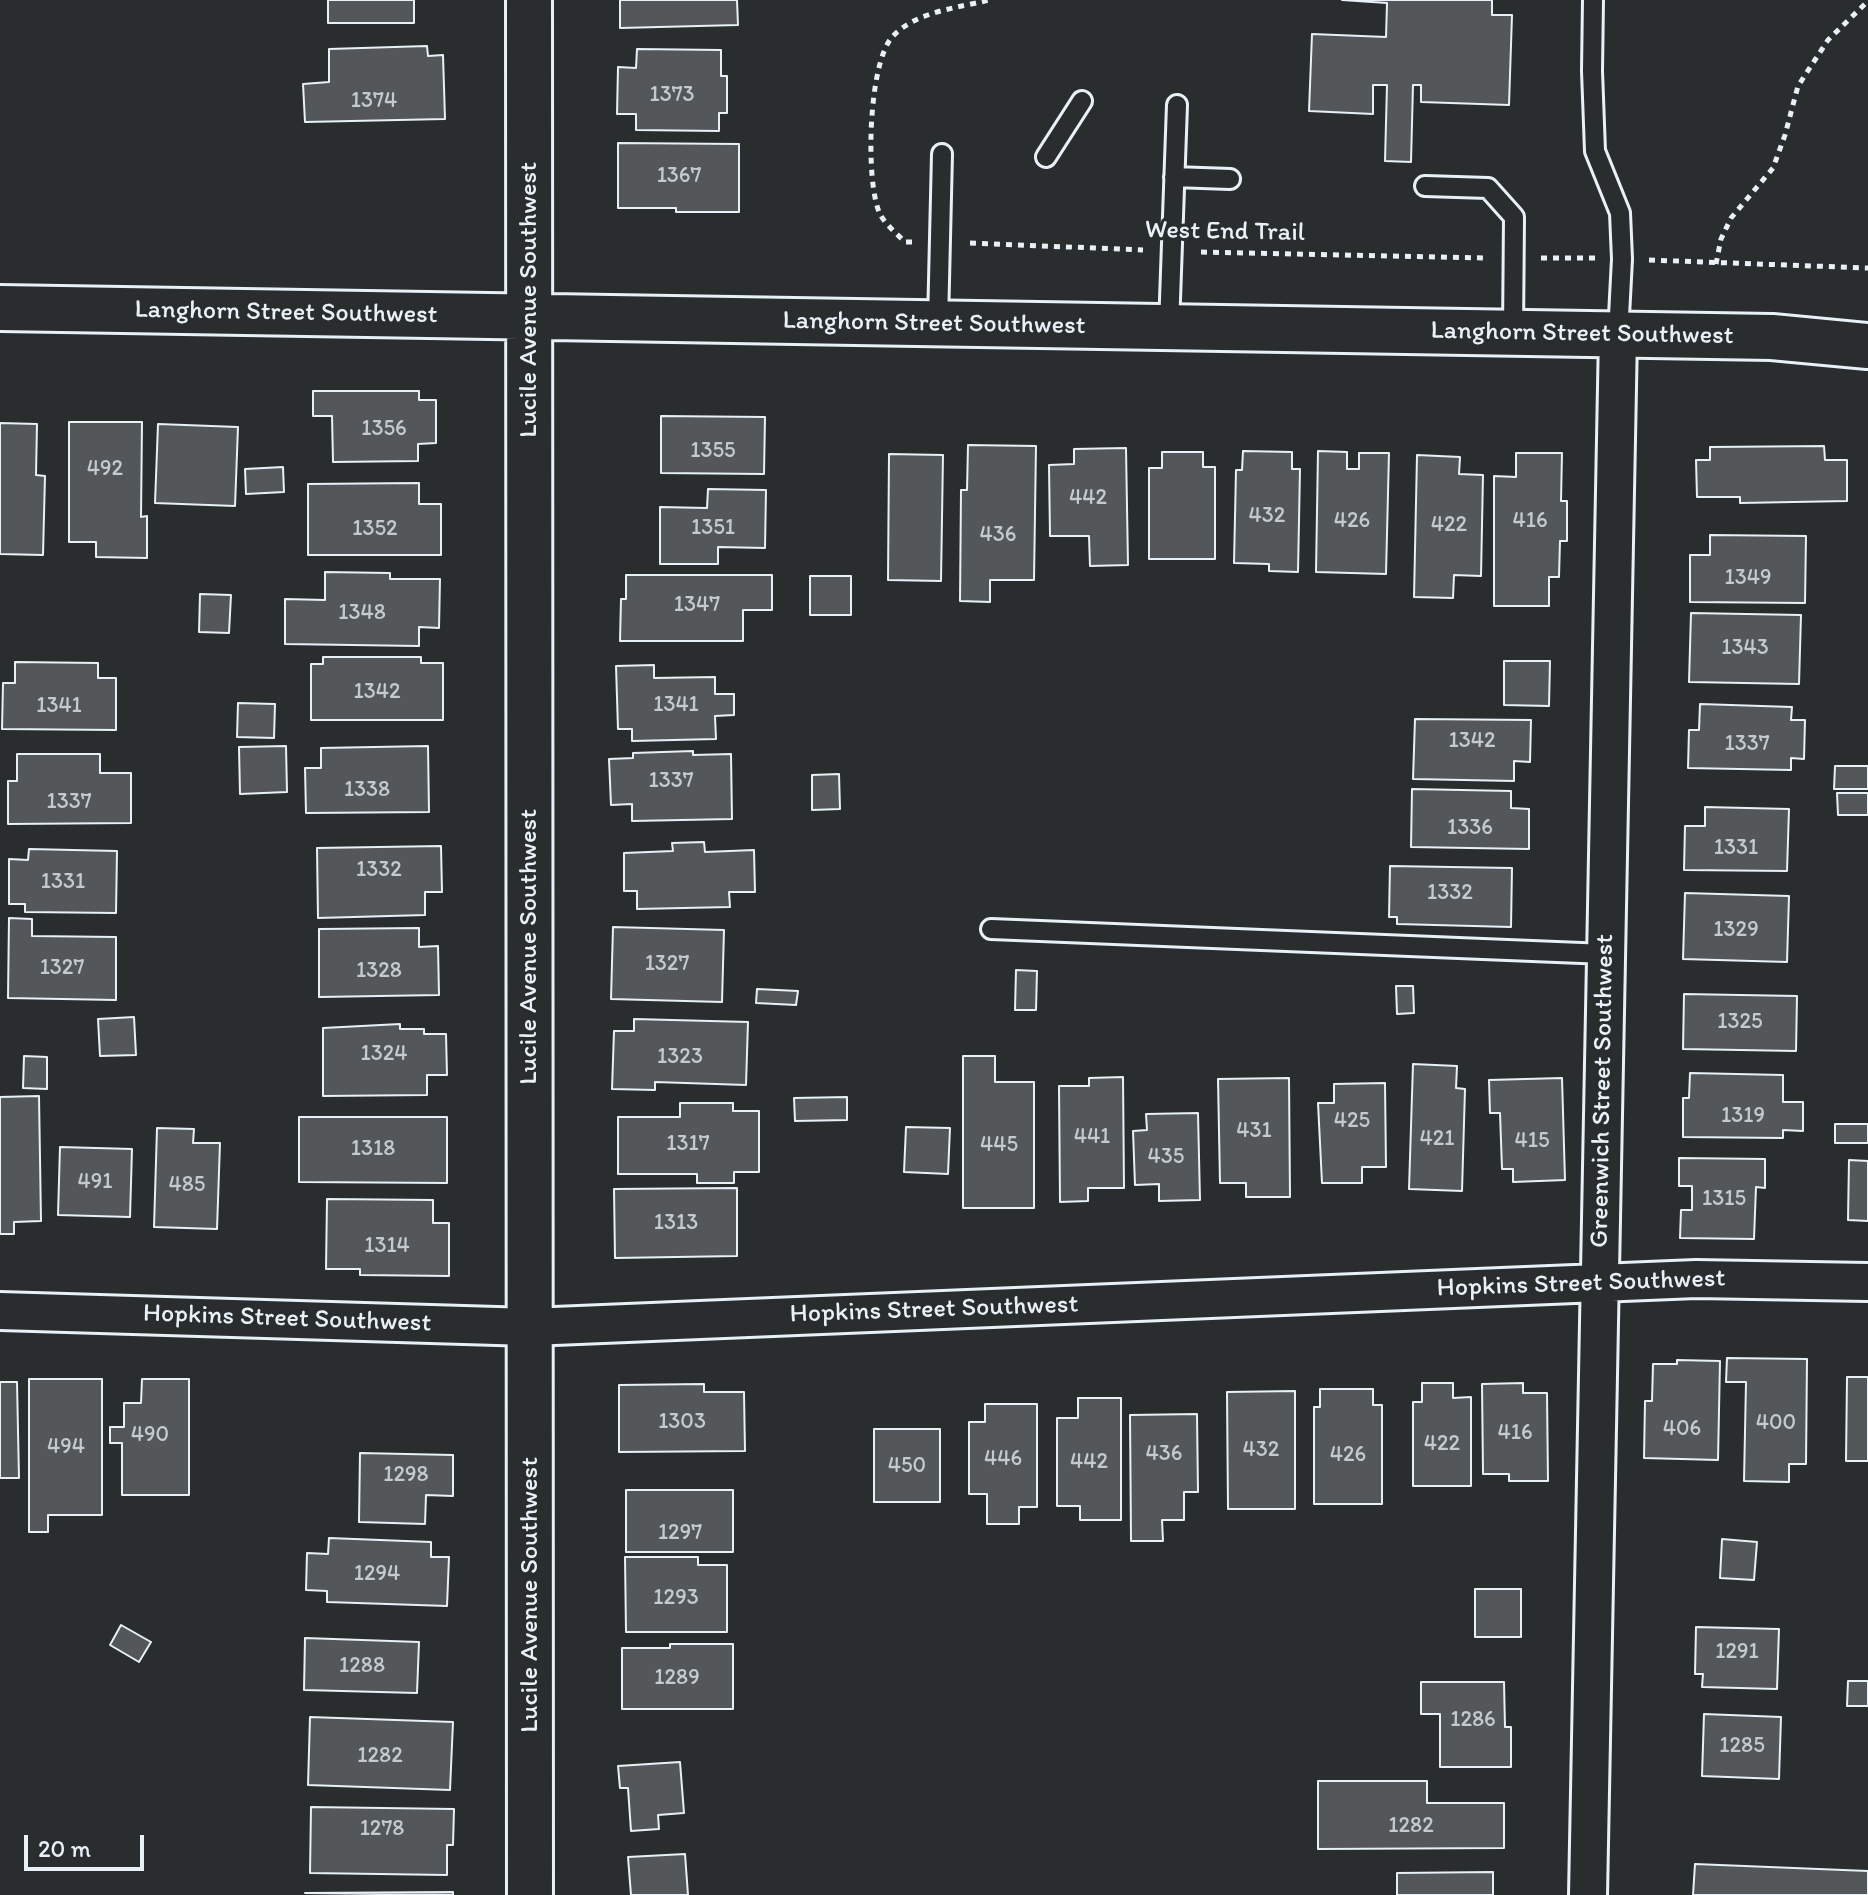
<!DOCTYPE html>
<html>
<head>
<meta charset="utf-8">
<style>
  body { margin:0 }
  #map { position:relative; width:1868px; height:1895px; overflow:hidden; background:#2a2d2e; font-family:Itim,sans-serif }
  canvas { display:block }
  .scale { position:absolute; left:24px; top:1835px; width:120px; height:36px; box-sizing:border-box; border:4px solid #e8f1f8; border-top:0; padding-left:10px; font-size:24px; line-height:28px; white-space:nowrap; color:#e8f1f8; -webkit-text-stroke:6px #2a2d2e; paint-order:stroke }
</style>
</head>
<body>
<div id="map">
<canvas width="1868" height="1895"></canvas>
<div class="scale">20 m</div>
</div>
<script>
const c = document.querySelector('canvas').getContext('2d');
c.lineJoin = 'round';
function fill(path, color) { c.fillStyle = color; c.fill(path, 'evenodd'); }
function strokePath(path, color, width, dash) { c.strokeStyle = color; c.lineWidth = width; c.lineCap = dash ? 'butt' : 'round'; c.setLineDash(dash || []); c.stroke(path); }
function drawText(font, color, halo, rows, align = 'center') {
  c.font = font + ' Itim,sans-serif'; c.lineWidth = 6; c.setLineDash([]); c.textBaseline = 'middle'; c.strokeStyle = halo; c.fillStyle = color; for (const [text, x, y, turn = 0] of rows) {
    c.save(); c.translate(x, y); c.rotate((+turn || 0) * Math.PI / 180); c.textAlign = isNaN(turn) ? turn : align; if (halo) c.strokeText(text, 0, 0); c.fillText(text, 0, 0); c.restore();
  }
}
const building = new Path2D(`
  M328,0H414V23H328Z
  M620,0H737L738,25L620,28Z
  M1342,0H1492V15H1512L1509,105L1421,102V85H1413L1411,162L1385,161L1387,85H1373V114L1309,111L1312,34L1386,37L1387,3Z
  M427,46L428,56L443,55L445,119L305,122L303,84L329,82V49Z
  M637,49L721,50V76H727V113H719V131L636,130V114H617L618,67L636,68Z
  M618,143L739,144V212H676V208H618Z
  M313,391H419V400H436V443L418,444V461L333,462L332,416H313Z
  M661,416L765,417L764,474L661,473Z
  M69,422H142L141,517L147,516V558L96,557V542H69Z
  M0,423L37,424L36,475L45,476L43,555L0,554Z
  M158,424L238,427L235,506L155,503Z
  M968,445L1036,446L1034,580H990V602L960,601L961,490H967Z
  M1824,446L1825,460H1847V501L1740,503V497H1697L1696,460H1710V447Z
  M1126,448L1128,565L1090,566L1089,536H1050L1049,465L1074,464V449Z
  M1243,451L1292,452V469H1300L1298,572L1269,571V564L1234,563L1236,470H1242Z
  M1318,451L1347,452V469H1359V453H1389L1386,574L1316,572Z
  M1162,452H1203V467H1215V559H1149V468H1162Z
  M1516,453H1562L1561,501H1567V541H1560L1559,577H1549V606H1494V476L1516,477Z
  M889,454L943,455L941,581L888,580Z
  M1417,455L1460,457L1459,474L1483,475L1481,576L1454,575L1453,598L1414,597Z
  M283,467L284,492L246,494L245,469Z
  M419,483V504H441V555H308V484Z
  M708,489L766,490L765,548L718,547V564H660V507L707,508Z
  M1710,535L1806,536L1805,603L1690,602V555H1710Z
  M325,572L390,573V579H440L439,628L419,627V646L285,644V599L325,600Z
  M626,575H772V610H743V641H620L621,599H626Z
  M810,576H851V615H810Z
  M200,594L231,595L229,633L199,632Z
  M1691,613L1801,615L1799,684L1689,682Z
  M323,657H421V663H443V720H311V664H323Z
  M1504,661H1550L1549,706L1504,705Z
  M15,662L98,663V678H116V730L2,729L3,683H15Z
  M654,665V678L715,677V694H734V715L715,716L716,739L632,741V729H618L616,666Z
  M238,703L275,704L274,738L237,737Z
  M1700,704L1792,707L1791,720H1805L1804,759L1791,758V770L1688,768L1689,730H1699Z
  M1415,719L1531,720L1530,762L1514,761V781L1413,779Z
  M286,746L287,792L240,794L239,747Z
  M428,746L429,812L306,813L305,768H321V748Z
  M693,751V755L731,754L732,819L632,821V804L611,805L609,759L633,758V753Z
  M17,754H100V773H131V823L8,824V781H17Z
  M1835,766H1868V789H1834Z
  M839,774L840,809L812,810V775Z
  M1412,789L1511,791V808L1529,809V849L1411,847Z
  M1837,793H1868V815H1838Z
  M1705,807L1789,809L1787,871L1684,870L1685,826H1705Z
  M704,842L705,852L754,850L755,892H729L730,907L637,909V891H624V853L673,851L672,843Z
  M441,846L442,892H425V915L318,918L317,848Z
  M29,849L117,851L116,913L25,912V904H9V859L28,860Z
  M1390,866L1512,868L1511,927L1397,924V917H1389Z
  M1685,893L1789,896L1787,962L1683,959Z
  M9,918L32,919V936L116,937V1000L8,998Z
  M613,927L724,930L722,1002L611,999Z
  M419,928V947L438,946L439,995L319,997V929Z
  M1016,970L1037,971L1036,1010H1015Z
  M1396,986H1413L1414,1013L1397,1014Z
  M757,989L798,991L796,1005L756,1003Z
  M1684,994L1797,996L1796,1051L1683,1049Z
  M134,1017L136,1055L100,1056L98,1019Z
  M634,1019L748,1022L746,1085L655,1082V1090L612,1089L614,1031H634Z
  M400,1024V1029H424V1034H446L447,1075H427V1095L323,1096V1028Z
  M24,1056L47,1057V1089L23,1088Z
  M963,1056H995V1082H1034V1208H963Z
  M1413,1064L1457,1066L1456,1088L1465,1089L1462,1191L1409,1189Z
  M1690,1073L1783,1075V1102H1803V1131L1783,1130V1138L1683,1137V1098H1689Z
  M1123,1077L1124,1188H1088V1201L1060,1202L1059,1086H1089V1078Z
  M1289,1078L1290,1197H1246V1183H1220L1218,1079Z
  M1562,1078L1565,1180L1513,1182V1169H1502L1500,1113H1490L1489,1080Z
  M1385,1083L1386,1167H1362V1183H1322L1318,1103H1334V1084Z
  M39,1096L41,1221L14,1222V1234H0V1097Z
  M847,1097V1120L795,1121L794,1098Z
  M680,1103H733V1111H759V1172H734V1183H697V1174H618V1117H680Z
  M1198,1113L1200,1200L1159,1201V1184L1135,1185L1133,1131L1147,1130L1146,1114Z
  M299,1117H447V1183L299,1182Z
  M1835,1124H1868V1143H1835Z
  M906,1127L950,1128L948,1174L904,1172Z
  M157,1128L194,1129L193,1143H220L217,1229L154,1227Z
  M60,1147L132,1149L130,1217L58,1215Z
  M1679,1158L1765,1159V1188L1756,1187L1754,1239L1680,1238L1681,1210H1692V1186H1679Z
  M1849,1160L1868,1161V1221L1848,1220Z
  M737,1188V1256L615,1258L614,1189Z
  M327,1199L433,1200V1223H449V1276L360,1275V1269H326Z
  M1727,1358L1807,1359L1806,1464H1789V1482L1744,1481L1746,1382H1726Z
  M1677,1360L1720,1361L1718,1460L1644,1458L1645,1401H1652L1653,1364H1677Z
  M1847,1377H1868V1461H1846Z
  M29,1379H102V1515H48V1532H29Z
  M142,1379H189V1495H122V1443H110V1427H124V1403H141Z
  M0,1382H17L19,1478H0Z
  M1422,1383H1453V1398L1471,1397V1486H1413V1402H1422Z
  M1523,1383V1393H1547L1548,1481H1509V1474H1483L1482,1384Z
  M704,1384V1392H744L745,1451L619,1452V1385Z
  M1320,1389H1373V1405H1382V1504H1314V1407H1320Z
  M1295,1391V1509H1228L1227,1392Z
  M1078,1398H1121V1520H1080V1506H1057V1418H1078Z
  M985,1404H1037V1507H1019V1524H987V1494H969V1422H985Z
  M1197,1414L1198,1492H1184V1520H1162L1163,1541H1131L1130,1415Z
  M874,1429H940V1502H874Z
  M360,1453L453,1455V1496L426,1495L425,1524L359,1522Z
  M626,1490H733V1552H626Z
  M329,1538L431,1542V1557H449L447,1606L327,1602V1591L306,1590L307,1553L328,1554Z
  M1722,1539L1757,1542L1754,1580L1720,1578Z
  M625,1557H698V1565H727V1632H626Z
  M1475,1589H1521V1637H1475Z
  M121,1625L151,1642L139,1662L110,1645Z
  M1696,1627L1779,1629L1777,1689L1702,1687L1703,1674H1695Z
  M305,1638L419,1642L417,1693L304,1690Z
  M670,1644H733V1709H622V1648H670Z
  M1848,1681H1868V1706H1847Z
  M1421,1682H1504L1505,1727H1511V1767H1440V1714H1421Z
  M1704,1714L1781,1717L1779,1779L1702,1776Z
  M310,1717L453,1722L450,1790L308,1785Z
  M680,1762L684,1813L658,1815L659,1829L631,1831L628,1788H620L618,1766Z
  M1318,1781H1427V1803H1504V1848L1318,1849Z
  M311,1807L454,1809L453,1845H447V1875L310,1873Z
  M685,1854L688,1895H631L628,1857Z
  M1695,1864L1868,1871V1895H1693Z
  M1493,1872V1895H1397V1873Z
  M453,1892V1895L305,1893Z`);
fill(building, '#535759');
strokePath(building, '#e8f1f8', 2);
const lane = new Path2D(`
  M1593,0L1592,71L1595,151L1620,213L1622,259L1618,335
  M1046,157L1082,101
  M1174,177L1230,179
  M1425,186L1488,188L1514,217L1513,332
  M938,323L942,154
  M1169,327L1177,105
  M991,929L1606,954`);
const street = new Path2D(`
  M0,1311L530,1327L1696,1279L1868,1282
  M1588,1895L1618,335`);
const secondary = new Path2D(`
  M529,0L530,1895
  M0,308L1772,337L1868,346`);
strokePath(lane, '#e8f1f8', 24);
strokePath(street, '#e8f1f8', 42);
strokePath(secondary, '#e8f1f8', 50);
strokePath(new Path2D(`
  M912,242H905C897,234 885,224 880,214C865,183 868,62 893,36C917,11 958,8 989,0
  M970,243L1143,250
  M1201,252L1487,258
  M1541,258H1595
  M1649,260L1868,268
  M1716,264L1721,239L1731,218L1773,168L1785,135L1798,86L1828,40L1868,1`), '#e8f1f8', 5, [6, 6]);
strokePath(lane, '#2a2d2e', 18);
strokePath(street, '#2a2d2e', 36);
strokePath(secondary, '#2a2d2e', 44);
drawText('22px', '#c3cad0', null, [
  ["1373",672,95],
  ["1374",374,101],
  ["1367",679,176],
  ["1356",384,429],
  ["1355",713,451],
  ["492",105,469],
  ["442",1088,498],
  ["432",1267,516],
  ["426",1352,521],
  ["416",1530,521],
  ["422",1449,525],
  ["1351",713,528],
  ["1352",375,529],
  ["436",998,535],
  ["1349",1748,578],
  ["1347",697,605],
  ["1348",362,613],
  ["1343",1745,648],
  ["1342",377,692],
  ["1341",676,705],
  ["1341",59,706],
  ["1342",1472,741],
  ["1337",1747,744],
  ["1337",671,781],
  ["1338",367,790],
  ["1337",69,802],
  ["1336",1470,828],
  ["1331",1736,848],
  ["1332",379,870],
  ["1331",63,882],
  ["1332",1450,893],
  ["1329",1736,930],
  ["1327",667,964],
  ["1327",62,968],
  ["1328",379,971],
  ["1325",1740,1022],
  ["1324",384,1054],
  ["1323",680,1057],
  ["1319",1743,1116],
  ["425",1352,1121],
  ["431",1254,1131],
  ["441",1092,1137],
  ["421",1437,1139],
  ["415",1532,1141],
  ["1317",688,1144],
  ["445",999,1145],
  ["1318",373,1149],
  ["435",1166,1157],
  ["491",95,1182],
  ["485",187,1185],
  ["1315",1724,1199],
  ["1313",676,1223],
  ["1314",387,1246],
  ["1303",682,1422],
  ["400",1776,1423],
  ["406",1682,1429],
  ["416",1515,1433],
  ["490",150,1435],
  ["422",1442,1444],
  ["494",66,1447],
  ["432",1261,1450],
  ["436",1164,1454],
  ["426",1348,1455],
  ["446",1003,1459],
  ["442",1089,1462],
  ["450",907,1466],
  ["1298",406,1475],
  ["1297",680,1533],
  ["1294",377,1574],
  ["1293",676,1598],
  ["1291",1737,1652],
  ["1288",362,1666],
  ["1289",677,1678],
  ["1286",1473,1720],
  ["1285",1742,1746],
  ["1282",380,1756],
  ["1282",1411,1826],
  ["1278",382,1829]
]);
drawText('26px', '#e8f1f8', '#2a2d2e', [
  ["West End Trail",1225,232,1],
  ["Lucile Avenue Southwest",529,300,-90],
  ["Langhorn Street Southwest",286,313,1],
  ["Langhorn Street Southwest",934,324,1],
  ["Langhorn Street Southwest",1582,334,1],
  ["Lucile Avenue Southwest",529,947,-90],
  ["Greenwich Street Southwest",1603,1091,-89],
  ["Hopkins Street Southwest",1581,1284,-2],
  ["Hopkins Street Southwest",934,1310,-2],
  ["Hopkins Street Southwest",287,1319,2],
  ["Lucile Avenue Southwest",530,1595,-90]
]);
</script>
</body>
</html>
